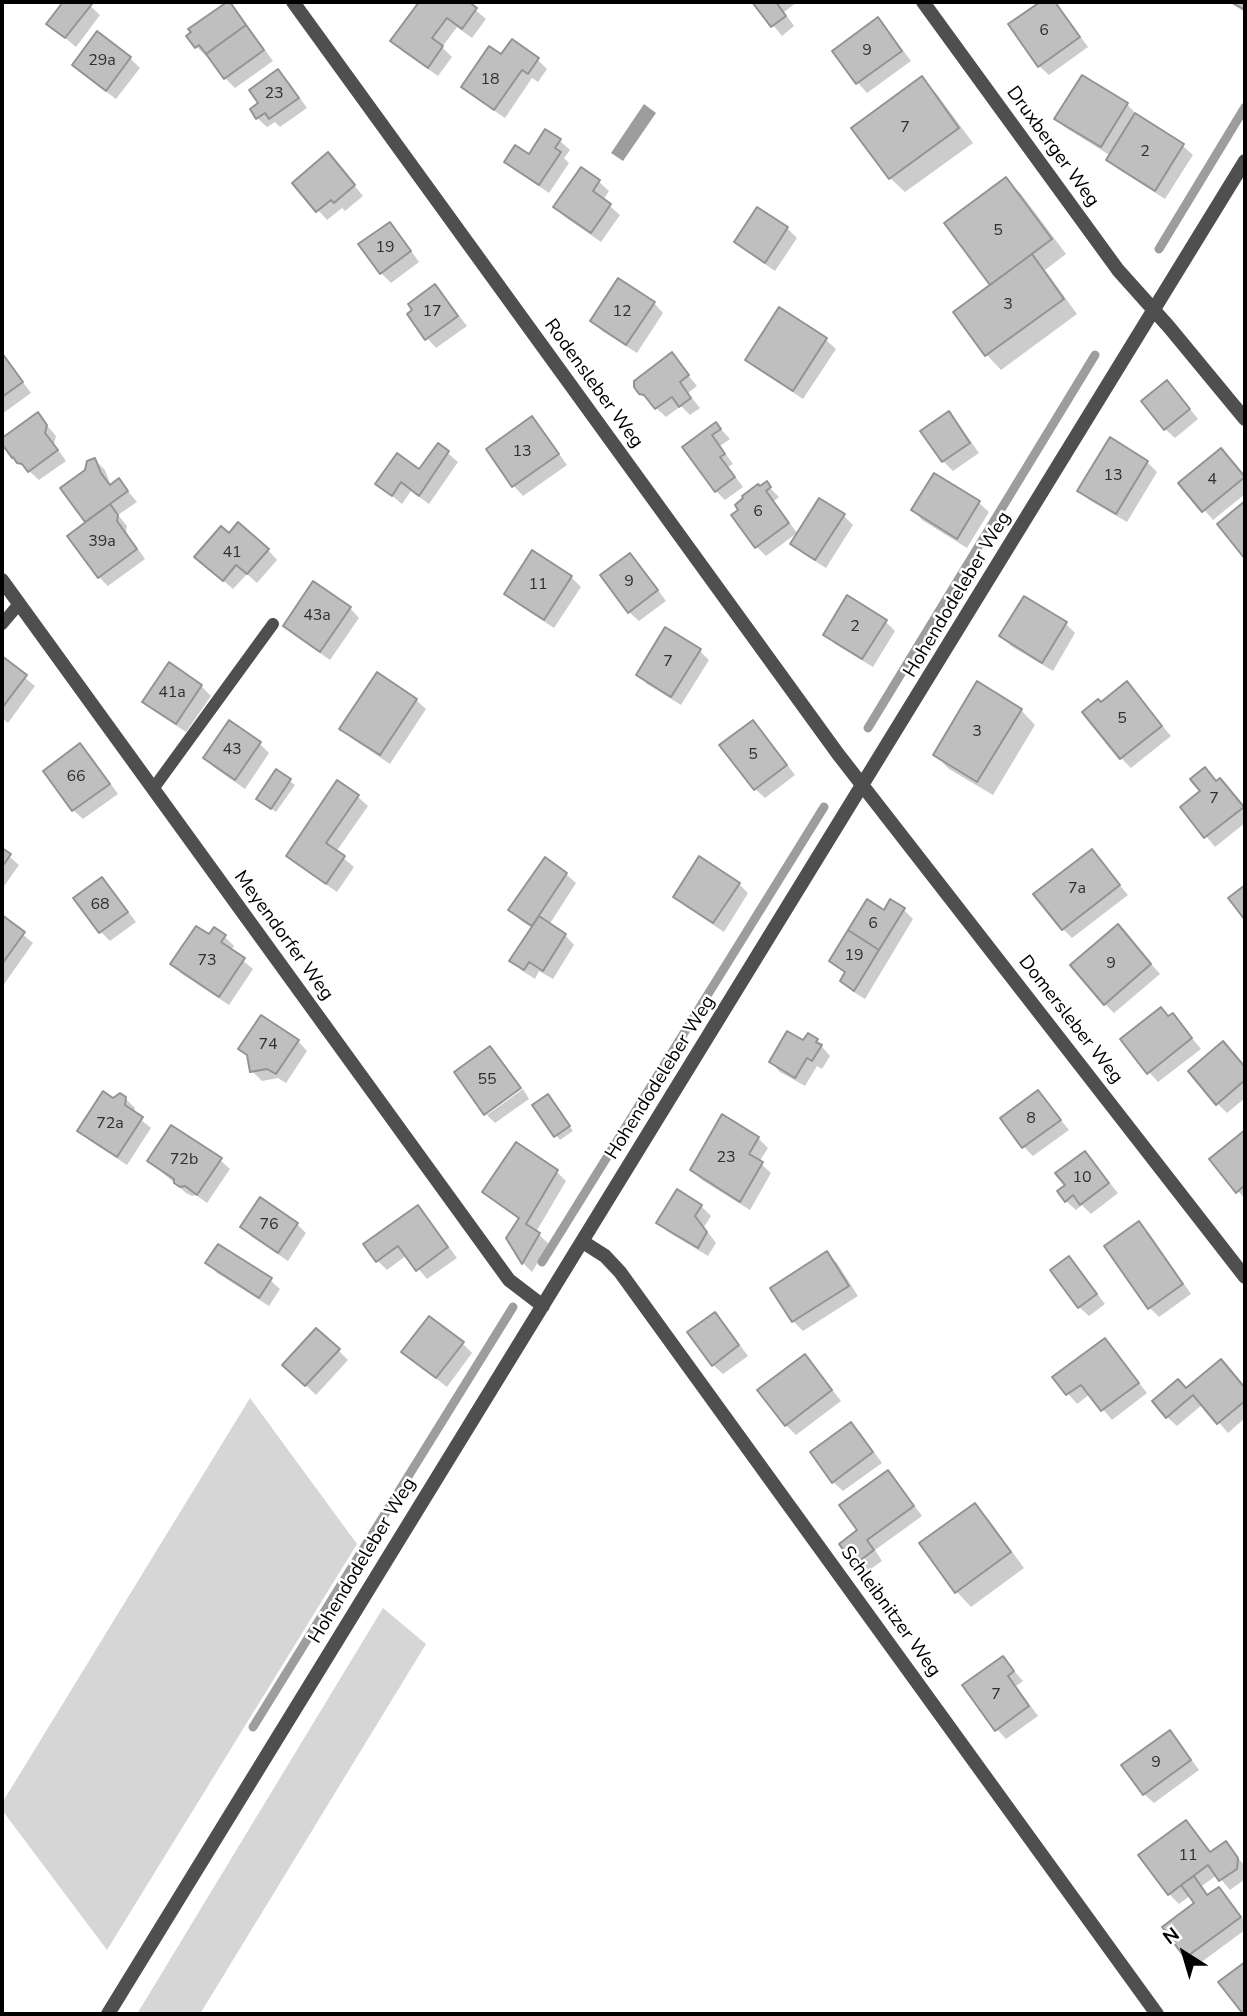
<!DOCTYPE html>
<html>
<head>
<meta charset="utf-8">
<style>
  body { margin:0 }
  #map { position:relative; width:1247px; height:2016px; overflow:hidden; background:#fff; font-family:"Nunito Sans",sans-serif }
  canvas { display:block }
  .frame { position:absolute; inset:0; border:4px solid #000; pointer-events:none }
  .north { position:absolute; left:1149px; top:1918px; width:70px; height:70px; -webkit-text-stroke:5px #fff; paint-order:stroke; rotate:323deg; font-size:19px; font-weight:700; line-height:28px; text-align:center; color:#000 }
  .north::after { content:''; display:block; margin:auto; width:24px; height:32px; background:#000; clip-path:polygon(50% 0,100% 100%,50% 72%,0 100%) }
</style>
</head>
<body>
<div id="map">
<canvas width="1247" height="2016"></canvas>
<div class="frame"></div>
<div class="north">N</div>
</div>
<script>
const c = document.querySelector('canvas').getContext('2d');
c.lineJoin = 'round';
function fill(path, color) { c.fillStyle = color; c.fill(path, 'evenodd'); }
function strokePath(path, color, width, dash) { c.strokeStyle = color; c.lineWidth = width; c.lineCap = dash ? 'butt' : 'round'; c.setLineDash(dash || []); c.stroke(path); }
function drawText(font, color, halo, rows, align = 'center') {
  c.font = font + ' "Nunito Sans",sans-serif'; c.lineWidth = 5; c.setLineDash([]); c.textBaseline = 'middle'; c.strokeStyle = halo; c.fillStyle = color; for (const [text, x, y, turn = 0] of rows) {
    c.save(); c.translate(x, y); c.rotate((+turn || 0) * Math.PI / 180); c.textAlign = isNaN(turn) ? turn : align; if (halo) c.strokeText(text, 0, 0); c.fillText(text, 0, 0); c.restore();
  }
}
fill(new Path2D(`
  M250,1398L357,1544L107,1950L2,1810V1803Z
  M383,1608L426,1644L200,2014H137Z`), '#d6d6d6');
fill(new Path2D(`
  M644,104L656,113L623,161L611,153Z`), '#9d9d9d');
fill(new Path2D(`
  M65,2H86L100,15L76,47L48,24Z
  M421,2H466L486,19L472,38L457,27L442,47L452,57L438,76L402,51L393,41Z
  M754,2H797L784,12L794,26L782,36Z
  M1043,2H1055L1088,47L1049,75L1039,66L1010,25Z
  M1228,2H1245V12Z
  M228,3L238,12L273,61L235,88L225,78L208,54L206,56L196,46Z
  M878,20L887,29L911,61L867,93L858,83L834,51Z
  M501,57L537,59L547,69L538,82L532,78L505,118L473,96L463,87Z
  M130,58L140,68L116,99L84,75L74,65Z
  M278,71L288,81L307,108L280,127L275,122L267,127L257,118L260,104Z
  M922,79L936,93L973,143L905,192L890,178Z
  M1127,104L1136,114L1135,116L1183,146L1193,155L1165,199L1118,169L1108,160L1111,156L1066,128L1056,119Z
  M546,132L560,141L570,150L564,158L569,163L549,193L516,171L506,162L529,156Z
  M337,164L363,196L345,211L342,208L327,220L294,183Z
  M581,169L599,182L609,191L603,200L620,215L601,242L565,217L555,207Z
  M1006,179L1021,194L1066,254L1045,270L1077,314L1001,370L987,355L955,312L993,285Z
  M390,224L399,234L419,262L391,283L381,273Z
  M787,228L797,238L775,271L746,251L737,241Z
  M435,286L444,296L467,326L436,348L427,338Z
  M654,303L663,313L637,353L602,331L592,321Z
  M779,310L826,340L836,349L803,399L757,369L747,360Z
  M2,354L31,393L2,414Z
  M672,355L697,386L688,393L700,408L690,415L681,406L666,417L640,393Z
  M1176,392L1198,419L1175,438L1165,429Z
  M948,414L958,423L979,453L953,471L943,461Z
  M38,415L56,436L54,444L66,461L39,480L13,457L2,441Z
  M532,419L541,428L567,465L523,496L514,486L488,450Z
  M716,424L730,439L720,446L733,464L728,467L743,487L725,500L716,491L684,448Z
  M1111,439L1147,462L1157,472L1127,522L1089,500L1080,490Z
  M438,445L458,462L429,504L411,491L402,504L378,484L420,471Z
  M95,460L105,470L111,486L119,480L137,502L118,515L127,526L126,532L145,559L108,586L99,577L88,523L63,488L87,471Z
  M1230,460L1245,478V494L1213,520L1181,483Z
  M935,475L979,503L989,512L967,548L922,520L913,510Z
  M766,484L779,497L774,501L797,533L766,556L756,546L760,488Z
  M844,516L853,525L826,568L802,553L792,543Z
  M229,535L268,550L277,560L257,583L247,574L233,589L206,566Z
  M630,555L639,564L666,601L639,621L629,612Z
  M571,577L581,587L554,628L516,603L506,594Z
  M350,608L359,618L330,660L294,635L285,625Z
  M885,621L895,631L873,667L835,644L825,634Z
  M1066,624L1075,633L1053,671L1011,646L1002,636Z
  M700,651L709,660L681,705L647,684L638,674Z
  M2,659L35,686L8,723L2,718Z
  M1127,684L1171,736L1131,768L1121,758L1101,704Z
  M201,686L211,696L186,732L154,711L145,701Z
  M416,700L426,709L390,764L351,738L342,728Z
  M1021,710L1035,725L993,795L949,769L935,755Z
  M753,722L763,732L795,775L765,798L755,789Z
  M259,743L269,753L245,789L215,768L205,758Z
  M80,746L90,755L118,794L83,819L73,810Z
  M1205,770L1217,783L1220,780L1245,808V823L1215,847L1182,807L1202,791Z
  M277,772L295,785L276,812L263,803Z
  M358,797L368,806L336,852L354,867L337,892L298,865L288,856Z
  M2,850L19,865L2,889Z
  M1091,851L1128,895L1072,938L1063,929Z
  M566,874L576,883L549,925L565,935L574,945L553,979L539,971L535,979L521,970L512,961L532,928L520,920L510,910Z
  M101,879L111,889L136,922L110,941L101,932Z
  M739,884L748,893L724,932L685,906L675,897Z
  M904,910L913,919L865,999L852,991L842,981L846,974L831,961L885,912Z
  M2,917L33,943L2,987Z
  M1127,936L1160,974L1114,1013L1105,1004Z
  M210,937H225L234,946L231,951L253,969L229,1005L182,974L172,964Z
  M1173,1015L1201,1049L1158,1082L1149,1072L1169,1018Z
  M808,1035L817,1041L830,1056L822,1069L817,1066L805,1086L780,1072L771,1062L804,1043Z
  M298,1041L307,1051L286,1083L278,1078L262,1081L252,1071L249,1058L240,1049Z
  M490,1048L500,1058L521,1087L485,1113Z
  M1232,1053L1245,1068V1098L1227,1113L1218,1104Z
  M523,1089L529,1099L495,1123L487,1115Z
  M1038,1092L1069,1130L1033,1156L1024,1147L1003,1119Z
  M125,1098L135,1108L134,1114L151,1128L127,1165L89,1140L80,1130Z
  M552,1101L573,1131L560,1140L535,1106Z
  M1245,1132V1199L1211,1159Z
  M758,1138L768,1148L759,1162L771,1173L750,1210L702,1180L692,1170Z
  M1085,1153L1118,1193L1091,1214L1082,1205L1076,1210L1066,1201L1067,1185Z
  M220,1160L230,1169L207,1203L196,1195L192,1196L186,1193L149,1161Z
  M556,1171L566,1181L536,1232L549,1244L532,1272L523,1263L508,1238L520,1220L494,1201L484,1192Z
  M701,1206L711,1216L704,1227L716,1243L708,1256L668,1232L658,1223Z
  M418,1207L427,1217L457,1258L427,1279L407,1255L387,1270L377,1260Z
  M1139,1223L1149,1233L1191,1294L1159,1317L1149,1307Z
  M297,1224L306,1233L288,1261L252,1237L242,1227Z
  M827,1254L837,1263L858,1296L803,1331L793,1321L772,1288Z
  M1068,1258L1078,1268L1105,1304L1089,1316L1079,1307Z
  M208,1263L270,1280L280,1289L269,1306L217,1273Z
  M714,1314L724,1324L748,1356L723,1374L713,1365Z
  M1105,1340L1114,1350L1147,1393L1112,1420L1090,1394L1077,1404L1055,1378Z
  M463,1344L472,1353L447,1387L413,1361Z
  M338,1350L348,1360L316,1395L294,1374Z
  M805,1356L814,1366L841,1401L796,1435L786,1425Z
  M1230,1371L1245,1389V1418L1228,1433L1203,1404L1177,1426L1167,1417L1186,1390Z
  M851,1424L861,1434L882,1463L843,1491L833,1482Z
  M888,1473L897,1482L922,1516L875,1550L882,1561L865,1573L855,1563L860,1531Z
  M974,1505L989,1520L1024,1568L971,1607L957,1592L921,1544Z
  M1003,1658L1023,1681L1016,1686L1038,1716L1006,1739L997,1729Z
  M1169,1732L1179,1742L1199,1770L1154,1803L1144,1794Z
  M1186,1822L1211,1853L1225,1843L1245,1866V1879L1230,1890L1217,1875L1202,1886L1209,1896L1218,1889L1228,1899L1245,1922V1930L1196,1966L1186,1957L1197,1903L1191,1895L1179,1904L1169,1894Z`), '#0003');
strokePath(new Path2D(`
  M1159,249L1245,107
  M868,728L1095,355
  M542,1262L824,807
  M253,1727L513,1307`), '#9d9d9d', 9);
const building = new Path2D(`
  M63,2H89L92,4L65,38L46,24Z
  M227,2H230L246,25L206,54L199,45L195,48L186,36L191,32L188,29Z
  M419,2H469L477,8L462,29L447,18L432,38L443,46L428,68L390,41Z
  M752,2H776L786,16L771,27Z
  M1040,2H1055L1080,37L1038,67L1008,24Z
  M1231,2H1245V10Z
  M878,17L902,51L856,84L832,51Z
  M246,25L264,50L224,79L206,54Z
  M97,31L131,57L106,91L72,65Z
  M512,39L539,58L528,74L522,70L494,110L461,87L489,46L501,54Z
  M278,69L299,98L269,119L265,113L256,119L250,109L258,103L249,90Z
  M1082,75L1128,103L1101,147L1054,119Z
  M922,76L959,128L889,179L851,128Z
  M1135,113L1184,144L1155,191L1106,160Z
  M545,129L561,139L555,148L561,152L539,185L504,162L515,145L529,154Z
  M328,152L355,185L334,203L331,200L316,212L292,183Z
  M581,167L600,180L593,191L611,204L591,233L553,207Z
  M1006,177L1052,239L990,285L944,223Z
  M757,207L788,227L765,263L734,242Z
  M390,222L411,251L380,274L358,244Z
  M1032,254L1064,299L985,356L953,312Z
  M618,278L655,302L626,345L590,321Z
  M435,284L458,316L425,340L407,314L412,310L408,304Z
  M779,307L827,338L793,391L745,360Z
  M672,352L689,375L680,382L691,398L679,407L672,397L655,409L644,395L639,394L634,387V381Z
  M2,353L23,382L2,397Z
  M1167,380L1190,409L1164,430L1141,401Z
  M949,411L970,443L942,462L920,431Z
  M38,412L47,425L45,433L58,450L28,472L22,464L17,463L13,457L12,458L2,444V438Z
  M532,416L559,454L512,487L486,449Z
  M716,422L721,429L712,435L725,454L720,457L735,477L715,492L682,447Z
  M1110,437L1148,461L1116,514L1077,491Z
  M438,443L449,451L419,496L401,482L392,496L375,484L397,453L419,469Z
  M1221,448L1245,477L1202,512L1178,483Z
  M95,458L101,473L110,485L119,478L128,491L85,522L60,488L85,470L87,461Z
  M934,473L980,501L957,539L911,510Z
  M767,481L771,487L766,491L789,523L755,548L731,515L738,510L735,505L743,498L742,496L758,484L760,486Z
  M819,498L845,514L815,560L790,544Z
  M1245,501V559L1217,524Z
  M110,504L118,515L117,521L137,549L98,578L67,536Z
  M238,522L269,549L247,574L236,565L223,581L194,557L221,526L229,533Z
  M532,550L572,576L544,620L504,594Z
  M630,553L658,590L628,613L600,575Z
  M313,581L351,607L320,652L283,626Z
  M847,595L887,620L862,659L823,635Z
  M1024,596L1067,622L1042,663L999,636Z
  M665,627L701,649L671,697L636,675Z
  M2,656L27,675L2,708Z
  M169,662L202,685L176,724L142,702Z
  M377,672L417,699L380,755L339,729Z
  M977,681L1022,709L977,782L933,755Z
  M1127,681L1162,726L1120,759L1082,712L1098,699L1101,702Z
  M229,720L261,742L235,780L203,758Z
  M753,720L787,765L754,790L719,745Z
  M80,743L110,784L72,811L43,771Z
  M1205,767L1216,781L1220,778L1244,807L1204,838L1180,807L1200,791L1190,779Z
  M276,769L291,779L271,809L256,799Z
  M337,780L359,795L326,843L345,856L326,884L286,856Z
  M2,848L11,854L2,867Z
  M1092,849L1120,885L1062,930L1033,894Z
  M699,856L740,883L713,923L673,897Z
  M545,857L567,873L532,926L508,910Z
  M102,877L128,912L99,933L73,898Z
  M1245,885V920L1228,898Z
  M867,899L884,910L890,899L905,908L879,950L848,930Z
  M2,915L25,932L2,964Z
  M539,916L566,934L543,971L529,962L524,970L509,961Z
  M1118,924L1151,964L1104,1005L1070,965Z
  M196,926L209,934L214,927L226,935L221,942L245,958L219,997L170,964Z
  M848,930L879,950L854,991L840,981L845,972L829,961Z
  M1161,1007L1168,1016L1173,1013L1192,1038L1147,1074L1120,1039Z
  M261,1015L299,1040L276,1074L267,1069L250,1072L247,1055L238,1049Z
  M787,1031L803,1040L808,1033L818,1039L816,1042L822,1045L812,1061L807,1058L795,1078L769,1062Z
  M1223,1041L1245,1067V1080L1216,1105L1188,1071Z
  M490,1046L521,1088L484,1115L454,1072Z
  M1038,1090L1061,1120L1022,1148L1000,1118Z
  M103,1091L113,1098L120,1093L126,1097L125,1105L143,1117L117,1157L77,1131Z
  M548,1094L570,1126L554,1137L532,1105Z
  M722,1114L759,1137L749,1154L763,1162L740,1202L690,1170Z
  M171,1125L222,1158L197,1195L185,1186L180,1187L174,1183V1179L147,1161Z
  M1245,1130V1185L1236,1193L1209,1159Z
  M516,1142L558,1170L526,1224L540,1233L522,1264L506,1238L519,1218L482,1192Z
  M1085,1151L1109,1183L1080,1205L1073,1195L1065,1202L1057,1191L1065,1185L1055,1173Z
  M677,1189L702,1205L695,1216L707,1232L698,1248L656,1223Z
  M260,1197L298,1223L278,1253L240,1227Z
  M418,1205L448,1247L416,1271L398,1246L376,1262L363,1244Z
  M1139,1221L1183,1284L1148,1309L1104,1246Z
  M218,1244L272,1278L259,1298L205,1263Z
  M827,1251L849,1286L792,1322L770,1288Z
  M1069,1256L1097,1294L1078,1308L1050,1270Z
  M715,1312L739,1345L712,1366L687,1332Z
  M429,1316L464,1342L436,1378L401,1352Z
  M316,1328L340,1349L305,1386L282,1365Z
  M1105,1338L1139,1383L1101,1411L1081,1385L1066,1395L1052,1377Z
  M805,1354L832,1390L785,1426L757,1390Z
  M1221,1359L1245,1388V1401L1217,1424L1193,1395L1166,1418L1152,1401L1178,1379L1186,1388Z
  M851,1422L873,1452L832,1483L810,1452Z
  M888,1470L914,1506L867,1540L874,1550L854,1565L839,1544L857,1530L839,1505Z
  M975,1503L1011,1552L955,1593L919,1543Z
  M1003,1656L1014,1671L1008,1676L1029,1706L995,1731L962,1685Z
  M1170,1730L1191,1760L1143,1795L1121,1765Z
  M1186,1820L1210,1852L1226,1841L1238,1858L1237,1869L1219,1881L1208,1865L1168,1895L1138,1855Z
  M1194,1876L1207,1895L1219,1887L1241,1917L1185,1958L1162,1927L1194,1903L1181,1885Z
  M1245,1962V2014H1243L1218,1982Z`);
fill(building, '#bfbfbf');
strokePath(building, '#939393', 2);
strokePath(new Path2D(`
  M2,624L19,604
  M153,789L273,624`), '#4f4f4f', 12);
strokePath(new Path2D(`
  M293,2L838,754L1245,1277
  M923,2L1118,270L1169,327L1245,419
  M2,580L509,1280L543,1306
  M583,1242L605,1256L620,1272L1157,2014
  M108,2014C486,1396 869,781 1245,161`), '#4f4f4f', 14);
drawText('16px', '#303030', null, [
  ["6",1044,31],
  ["9",867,51],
  ["29a",102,61],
  ["18",490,80],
  ["23",274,94],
  ["7",905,128],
  ["2",1145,152],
  ["5",998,231],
  ["19",385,248],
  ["3",1008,305],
  ["17",432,312],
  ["12",622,312],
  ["13",522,452],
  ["13",1113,476],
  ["4",1212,480],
  ["6",758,512],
  ["39a",102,542],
  ["41",232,553],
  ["9",629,582],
  ["11",538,585],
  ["43a",317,616],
  ["2",855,627],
  ["7",668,662],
  ["41a",172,693],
  ["5",1122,719],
  ["3",977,732],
  ["43",232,750],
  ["5",753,755],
  ["66",76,777],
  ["7",1214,799],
  ["7a",1077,889],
  ["68",100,905],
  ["6",873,924],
  ["19",854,956],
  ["73",207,961],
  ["9",1111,964],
  ["74",268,1045],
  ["55",487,1080],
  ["8",1031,1119],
  ["72a",110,1124],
  ["23",726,1158],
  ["72b",184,1160],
  ["10",1082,1178],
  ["76",269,1225],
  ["7",996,1695],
  ["9",1156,1763],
  ["11",1188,1856]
]);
drawText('19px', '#000', '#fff', [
  ["Druxberger Weg",1052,147,54],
  ["Rodensleber Weg",593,384,54],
  ["Hohendodeleber Weg",958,595,-59],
  ["Meyendorfer Weg",283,936,54],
  ["Domersleber Weg",1070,1020,52],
  ["Hohendodeleber Weg",661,1078,-58],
  ["Hohendodeleber Weg",363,1561,-59],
  ["Schleibnitzer Weg",890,1612,54]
]);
</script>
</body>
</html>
